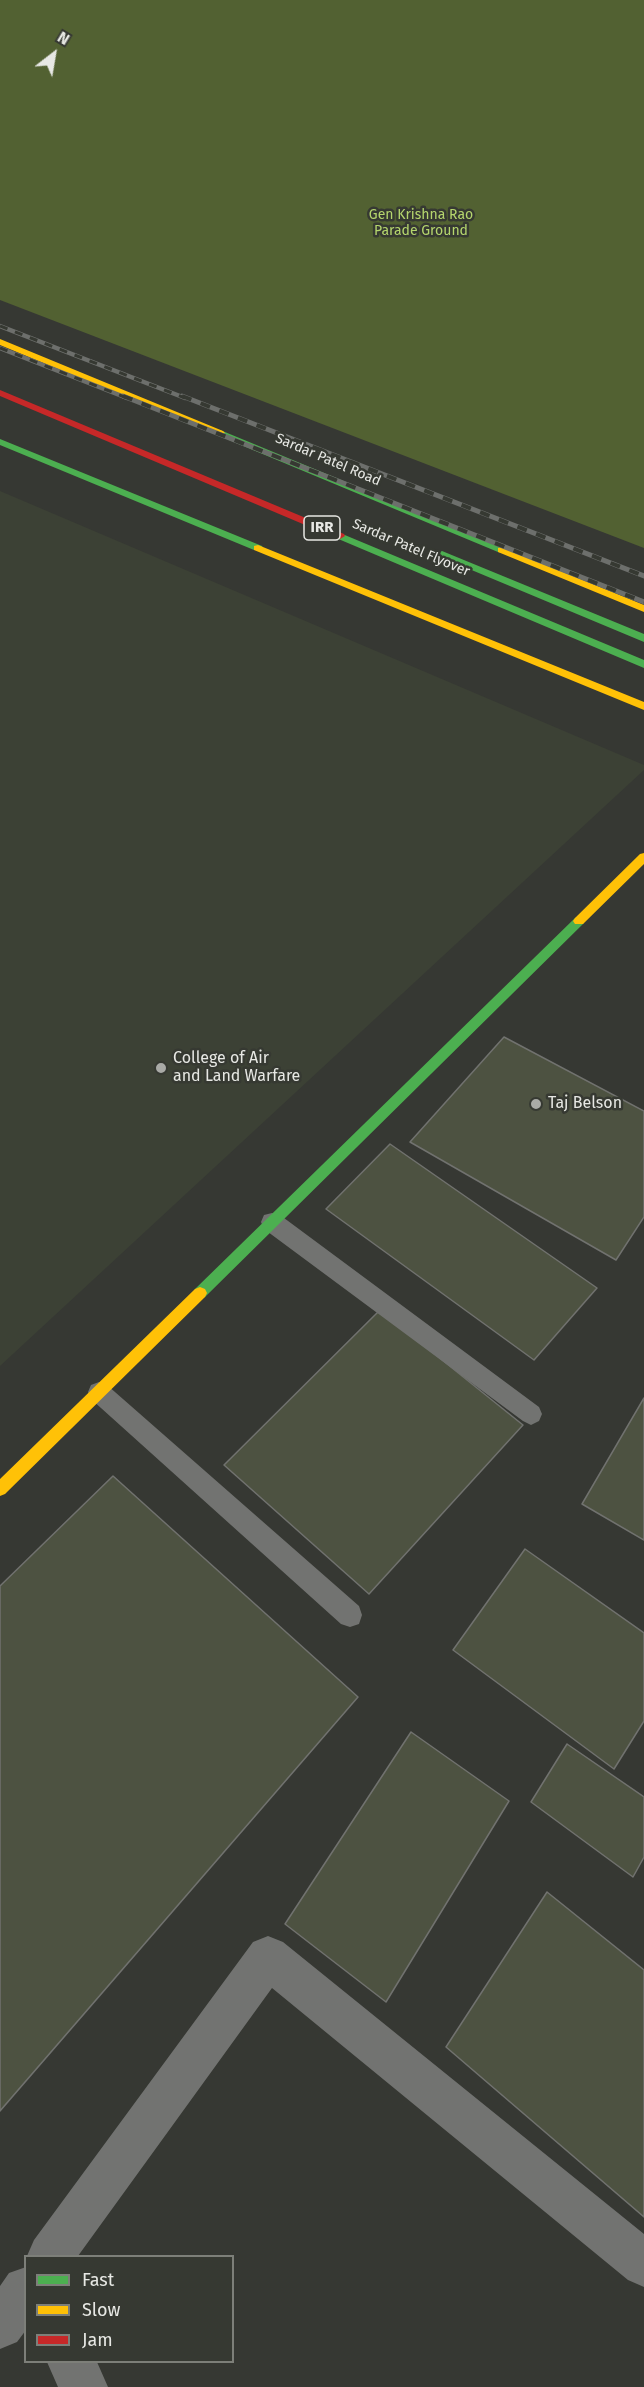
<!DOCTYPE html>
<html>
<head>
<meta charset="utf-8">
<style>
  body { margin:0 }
  #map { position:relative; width:644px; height:2387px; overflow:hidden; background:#363833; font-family:"Fira Sans",sans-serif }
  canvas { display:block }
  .legend { position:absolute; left:24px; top:2255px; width:210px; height:108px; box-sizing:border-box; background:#363932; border:2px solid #7d7f79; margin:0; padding:8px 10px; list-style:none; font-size:18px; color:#e7e8e4 }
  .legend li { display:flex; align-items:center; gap:12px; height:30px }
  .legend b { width:30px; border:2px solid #7d7f79 }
  .north { position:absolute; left:24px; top:24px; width:60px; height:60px; -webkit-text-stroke:4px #363932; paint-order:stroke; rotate:31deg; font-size:16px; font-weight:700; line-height:24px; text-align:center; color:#e7e8e4 }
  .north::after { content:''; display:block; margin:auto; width:21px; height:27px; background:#e7e8e4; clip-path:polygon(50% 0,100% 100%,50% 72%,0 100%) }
</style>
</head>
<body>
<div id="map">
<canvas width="644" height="2387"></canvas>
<ul class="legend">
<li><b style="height:8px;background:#4caf50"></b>Fast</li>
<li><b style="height:8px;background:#ffc107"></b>Slow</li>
<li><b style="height:8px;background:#c62828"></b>Jam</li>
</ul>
<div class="north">N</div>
</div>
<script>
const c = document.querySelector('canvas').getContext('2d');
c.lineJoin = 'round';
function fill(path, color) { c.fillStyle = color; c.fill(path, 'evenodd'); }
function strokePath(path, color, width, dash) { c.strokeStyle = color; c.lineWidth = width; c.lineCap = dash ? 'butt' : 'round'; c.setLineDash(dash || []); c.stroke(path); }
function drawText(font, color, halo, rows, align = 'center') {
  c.font = font + ' "Fira Sans",sans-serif'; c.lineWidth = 5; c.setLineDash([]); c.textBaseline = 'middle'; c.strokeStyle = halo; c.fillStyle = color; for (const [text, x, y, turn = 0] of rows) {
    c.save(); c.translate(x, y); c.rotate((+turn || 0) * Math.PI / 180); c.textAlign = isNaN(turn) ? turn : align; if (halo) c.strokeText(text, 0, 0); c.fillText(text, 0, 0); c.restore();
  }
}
fill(new Path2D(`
  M0,491L644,765V770L0,1366Z`), '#3c4135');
fill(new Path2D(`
  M0,0H644V548L0,300Z`), '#526132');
const building = new Path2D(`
  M504,1037L644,1111V1217L616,1260L410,1142Z
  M390,1144L597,1288L534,1360L326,1209Z
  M380,1310L523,1425L369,1594L224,1465Z
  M644,1398V1540L582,1504Z
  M113,1476L358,1697L0,2111V1586Z
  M525,1549L644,1633V1721L614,1769L453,1650Z
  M411,1732L509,1801L386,2002L285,1924Z
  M567,1744L644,1797V1857L633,1877L531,1802Z
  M547,1892L644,1970V2217L446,2047Z`);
fill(building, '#4d5241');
strokePath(building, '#71726f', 1.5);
fill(new Path2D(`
  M272,1213L280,1215L539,1407L542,1414L539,1421L531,1425L523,1421L264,1229L261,1222L264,1215Z
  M99,1382L107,1385L359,1606L362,1615L359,1624L350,1627L341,1624L91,1399L88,1392L91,1385Z`), '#727371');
fill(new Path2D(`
  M268,1936L283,1942L644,2234V2287L628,2280L272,1988L78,2256H27L34,2240L253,1942Z
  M26,2267V2330L17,2342L0,2349V2286L9,2273Z
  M47,2362H97L108,2387H58Z`), '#727371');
fill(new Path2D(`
  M220,430L506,548L507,550L502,553L498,552L217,435V431Z
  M0,439L262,546L263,548L262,550H254L0,445Z
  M340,533L644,660V668L336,538V534Z
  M442,551L644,634V642L438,556L437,554Z
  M579,916L585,921L583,924L205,1297L200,1299L195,1297L193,1293L195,1289L575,918Z`), '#4caf50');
fill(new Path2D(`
  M0,339L223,431L225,433L217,435L0,345Z
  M258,545L644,702V710L254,550V546Z
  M502,547L644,605V612L498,552V548Z
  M644,853V864L583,924H575L573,921L575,918L640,854Z
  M200,1287L205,1289L207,1293L205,1297L5,1494L0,1496V1479L195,1289Z`), '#ffc107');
fill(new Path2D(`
  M0,390L344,534L345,536L340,539L336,538L0,396Z`), '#c62828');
const railFar1 = new Path2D(`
  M0,326L185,398
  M0,348L127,398`);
const rail = new Path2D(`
  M123,396L644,602
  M182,396L644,576`);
strokePath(railFar1, '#6d6f6c', 4.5);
strokePath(rail, '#6d6f6c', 5);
strokePath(railFar1, '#363932', 3, [8]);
strokePath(rail, '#363932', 4, [10]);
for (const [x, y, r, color] of [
  [161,1068,6,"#a9aaa6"],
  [536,1104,6,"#a9aaa6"]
]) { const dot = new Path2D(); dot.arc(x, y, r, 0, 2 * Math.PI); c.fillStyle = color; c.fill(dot); strokePath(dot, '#363932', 2); }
drawText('14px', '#b5d66d', '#363932', [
  ["Gen Krishna Rao",421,215],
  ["Parade Ground",421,231]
]);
drawText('14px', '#e7e8e4', '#363932', [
  ["Sardar Patel Road",328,460,23],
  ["Sardar Patel Flyover",411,548,23]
]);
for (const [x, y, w] of [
  [322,528,36]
]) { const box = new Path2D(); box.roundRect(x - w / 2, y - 12, w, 24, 4.5); c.fillStyle = '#363932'; c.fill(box); strokePath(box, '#e7e8e4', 1.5); }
drawText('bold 15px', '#e7e8e4', null, [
  ["IRR",322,528]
]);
drawText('16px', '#e7e8e4', '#363932', [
  ["College of Air",173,1059],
  ["and Land Warfare",173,1077],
  ["Taj Belson",548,1104]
], 'left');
</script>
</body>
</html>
